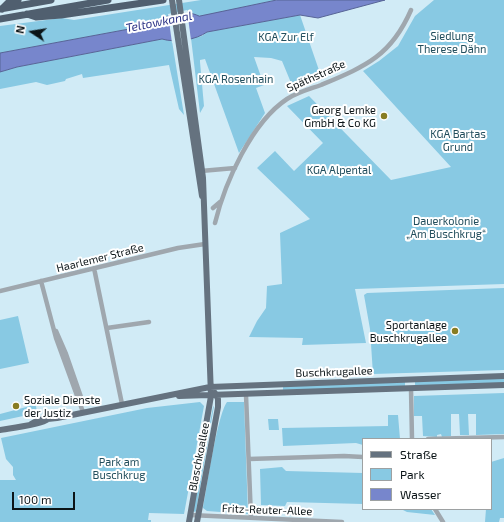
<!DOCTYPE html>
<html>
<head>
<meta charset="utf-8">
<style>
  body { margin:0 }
  #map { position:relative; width:504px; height:522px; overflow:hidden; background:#d1ebf6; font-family:"Exo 2",sans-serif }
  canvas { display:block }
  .legend { position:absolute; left:362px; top:438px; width:130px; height:72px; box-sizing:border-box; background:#fff; border:1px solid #9da1a2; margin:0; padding:5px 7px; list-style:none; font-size:12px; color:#0b1417 }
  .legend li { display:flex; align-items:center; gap:8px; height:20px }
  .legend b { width:20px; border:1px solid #9da1a2 }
  .north { position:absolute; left:12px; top:12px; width:40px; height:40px; -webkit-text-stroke:3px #fff; paint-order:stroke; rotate:282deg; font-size:11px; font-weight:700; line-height:16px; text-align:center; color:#0b1417 }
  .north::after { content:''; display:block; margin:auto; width:14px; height:18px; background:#0b1417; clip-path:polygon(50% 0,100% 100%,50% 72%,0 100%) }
  .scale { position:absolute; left:12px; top:492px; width:63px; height:18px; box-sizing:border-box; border:2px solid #0b1417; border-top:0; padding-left:5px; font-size:12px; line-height:14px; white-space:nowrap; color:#0b1417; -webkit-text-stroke:3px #fff; paint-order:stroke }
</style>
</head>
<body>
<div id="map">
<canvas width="504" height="522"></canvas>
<ul class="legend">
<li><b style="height:5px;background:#65727f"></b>Straße</li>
<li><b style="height:11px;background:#88c9e3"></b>Park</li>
<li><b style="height:11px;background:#7786cc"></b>Wasser</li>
</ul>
<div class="north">N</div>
<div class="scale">100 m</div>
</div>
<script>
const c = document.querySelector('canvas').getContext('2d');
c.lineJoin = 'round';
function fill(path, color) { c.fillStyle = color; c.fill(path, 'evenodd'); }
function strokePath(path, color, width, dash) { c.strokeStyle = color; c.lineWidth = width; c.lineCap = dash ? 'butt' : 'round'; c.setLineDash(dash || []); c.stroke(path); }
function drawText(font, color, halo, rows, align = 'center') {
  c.font = font + ' "Exo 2",sans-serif'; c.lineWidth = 4; c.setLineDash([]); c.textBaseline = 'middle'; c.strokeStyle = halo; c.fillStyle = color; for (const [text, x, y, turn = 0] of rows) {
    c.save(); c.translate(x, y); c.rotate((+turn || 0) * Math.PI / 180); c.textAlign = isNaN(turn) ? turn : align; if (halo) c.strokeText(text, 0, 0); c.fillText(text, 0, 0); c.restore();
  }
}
fill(new Path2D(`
  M201,0H277L199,16H165L156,24L0,53V26L62,18L74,20Z
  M434,0H504V284L355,289L366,343L302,345L303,338L249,337L257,321L266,308L267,286L282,284L280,233L310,219L257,168L275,151L294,171L323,143L287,106L309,96L391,180L451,167L363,71L379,61L398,46L415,16Z
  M300,15L322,79L294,90L282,61L271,58L254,57L264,85L256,88L265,113L239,153L205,59L200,60V62L204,106L200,113L191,38L202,36L207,32Z
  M162,39L172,41L184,115L179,109L169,65L83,78L82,74L66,79L65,81L47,85L36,82L0,89V72L17,67Z
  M504,288V370L373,374L370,329L364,295L367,293Z
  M18,316L29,363L0,369V320Z
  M504,378V383L415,386V381Z
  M405,382V387L283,390V386Z
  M504,393V413H486H504V434L476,435V414H468L469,435H460L459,414H451V436L442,437L441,434L437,435V437L423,436L422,416H414V396Z
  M200,402L204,406L184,514L149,513L148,520H151V522H0V480H16L13,475V467L6,459L1,438L147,408Z
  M227,402H244L248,514L207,511L203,508C207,487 217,416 227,402Z
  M34,405L36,406L37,413L0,421V414Z
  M214,406L196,511L195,512L193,511L213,407Z
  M388,415H398L400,439H363V445L356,443L283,446L282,428L388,426Z
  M268,419H278L279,430H269Z
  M504,458V518H500L499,522H485L486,509H491V462Z
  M282,467L286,471L363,473V504L287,502L285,506L261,505L260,469Z
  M401,509H431L435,515L407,512Z`), '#88c9e3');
const water = new Path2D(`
  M277,0H385L318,18L300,15L207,32C196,40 175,43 162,39L17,67L0,72V53L156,24C168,13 184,9 199,16Z`);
fill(water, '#7786cc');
strokePath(water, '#576496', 1);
fill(new Path2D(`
  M187,10L191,40L172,43L168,14Z`), '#d1ebf6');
strokePath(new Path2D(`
  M201,171L235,168
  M213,208L220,202
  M215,223C225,182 252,122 287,99C298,92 310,89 321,85C366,66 391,56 411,10
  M94,268L122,404
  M41,281L56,338L83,412
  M0,291L178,248L205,244
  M107,328L149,322
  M56,331L66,354L81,397L80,401
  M411,389L412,439
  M246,395L251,518
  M428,439L504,437
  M249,459L344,456L363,457
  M435,509L443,522
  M190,515L342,522`), '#9fa7ae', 4.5);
strokePath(new Path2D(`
  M172,0L202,196
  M179,0L203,178L211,396L189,522
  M179,396L504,385
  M31,424L38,420L57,418L210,387L504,376
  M0,430C12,428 40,425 48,419
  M197,522L218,407V399L215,393`), '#65727f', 6);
strokePath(new Path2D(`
  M0,9L51,0
  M2,9L8,3L18,0
  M27,14L36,17L61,15L163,0
  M0,19L108,0`), '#505f6f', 7);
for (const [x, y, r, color] of [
  [384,116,4,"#887c22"],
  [455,331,4,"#887c22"],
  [16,406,4,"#887c22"]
]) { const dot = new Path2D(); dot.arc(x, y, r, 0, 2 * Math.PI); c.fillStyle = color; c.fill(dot); strokePath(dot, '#fff', 1.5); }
drawText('11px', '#224e5d', '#fff', [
  ["Siedlung",452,36],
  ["Therese Dähn",452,49],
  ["KGA Zur Elf",286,37],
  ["KGA Rosenhain",236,79],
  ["KGA Bartas",458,134],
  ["Grund",458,147],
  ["KGA Alpental",339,170],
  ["Dauerkolonie",446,221],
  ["„Am Buschkrug“",446,234],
  ["Park am",119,462],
  ["Buschkrug",119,475]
]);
drawText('11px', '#0b1417', '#fff', [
  ["Späthstraße",316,76,-24],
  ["Haarlemer Straße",100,258,-14],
  ["Buschkrugallee",334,372,-2],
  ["Blaschkoallee",199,457,-79],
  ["Fritz-Reuter-Allee",267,510,2]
]);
drawText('11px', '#0b1417', '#fff', [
  ["Georg Lemke",376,110],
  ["GmbH & Co KG",376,123],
  ["Sportanlage",447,325],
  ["Buschkrugallee",447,338],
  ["Soziale Dienste",24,400,"left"],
  ["der Justiz",24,413,"left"]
], 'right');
drawText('italic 12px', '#2c3386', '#fff', [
  ["Teltowkanal",159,22,-11]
]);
</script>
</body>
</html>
